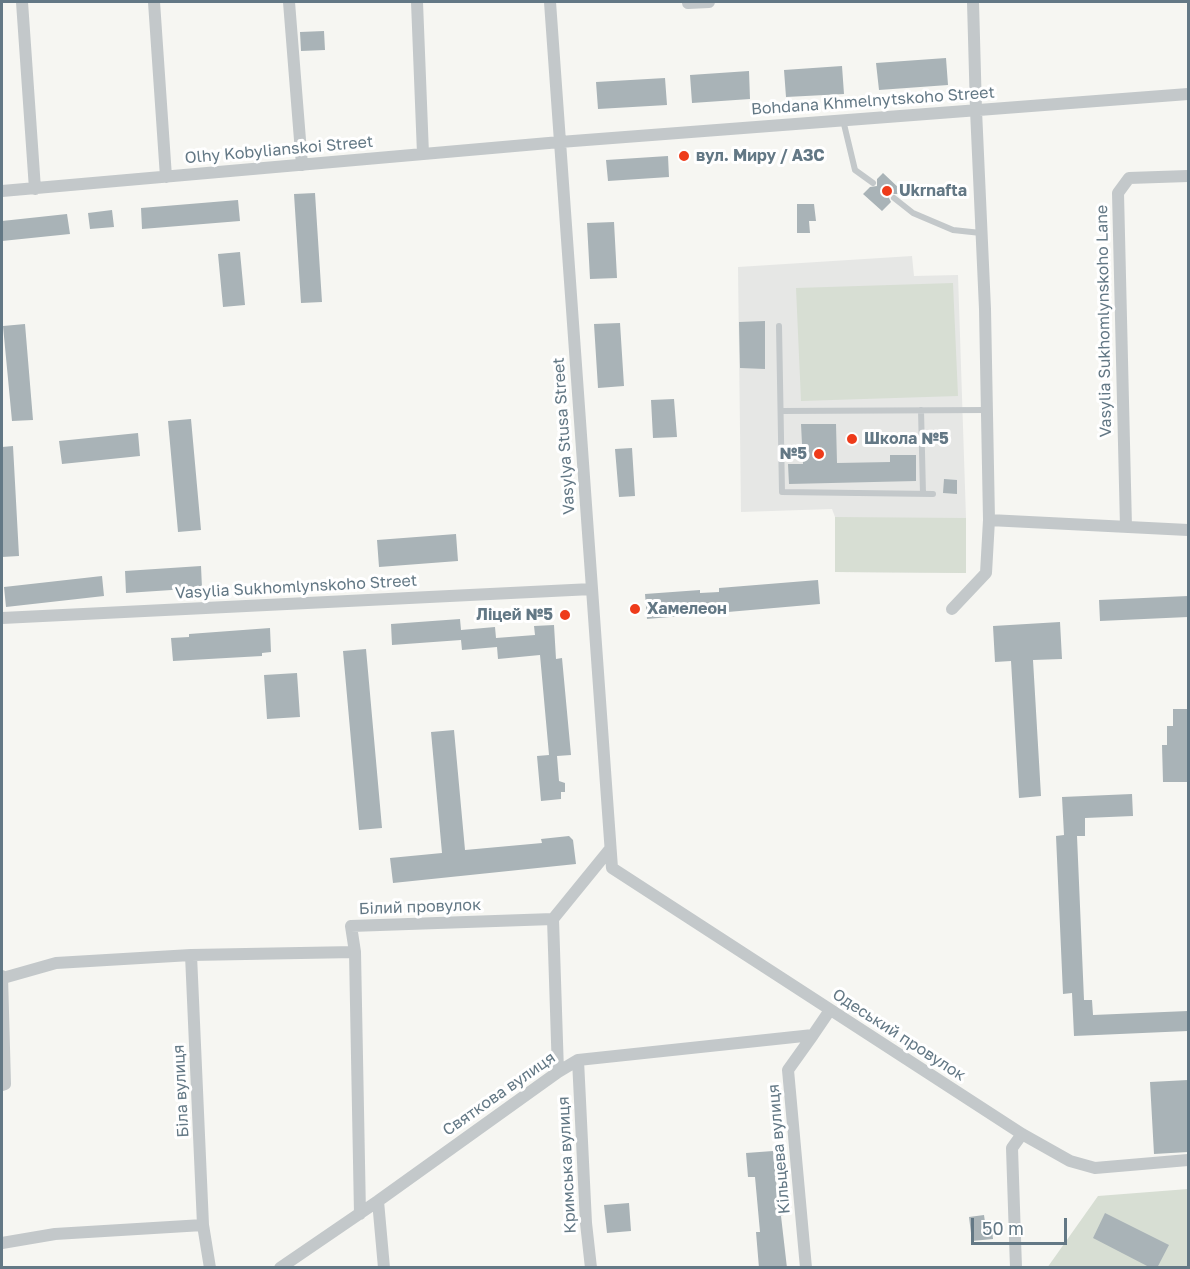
<!DOCTYPE html>
<html>
<head>
<meta charset="utf-8">
<style>
  body { margin:0 }
  #map { position:relative; width:1190px; height:1269px; overflow:hidden; background:#f6f6f2; font-family:"Golos Text",sans-serif }
  canvas { display:block }
  .frame { position:absolute; inset:0; border:3px solid #637885; pointer-events:none }
  .scale { position:absolute; left:971px; top:1218px; width:96px; height:27px; box-sizing:border-box; border:3px solid #637885; border-top:0; padding-left:8px; font-size:18px; line-height:21px; white-space:nowrap; color:#637885; -webkit-text-stroke:4px #fff; paint-order:stroke }
</style>
</head>
<body>
<div id="map">
<canvas width="1190" height="1269"></canvas>
<div class="frame"></div>
<div class="scale">50 m</div>
</div>
<script>
const c = document.querySelector('canvas').getContext('2d');
c.lineJoin = 'round';
function fill(path, color) { c.fillStyle = color; c.fill(path, 'evenodd'); }
function strokePath(path, color, width, dash) { c.strokeStyle = color; c.lineWidth = width; c.lineCap = dash ? 'butt' : 'round'; c.setLineDash(dash || []); c.stroke(path); }
function drawText(font, color, halo, rows, align = 'center') {
  c.font = font + ' "Golos Text",sans-serif'; c.lineWidth = 6; c.setLineDash([]); c.textBaseline = 'middle'; c.strokeStyle = halo; c.fillStyle = color; for (const [text, x, y, turn = 0] of rows) {
    c.save(); c.translate(x, y); c.rotate((+turn || 0) * Math.PI / 180); c.textAlign = isNaN(turn) ? turn : align; if (halo) c.strokeText(text, 0, 0); c.fillText(text, 0, 0); c.restore();
  }
}
fill(new Path2D(`
  M912,256L914,276L958,275L966,518V573L835,572V517L832,509L741,512L738,267Z`), '#e6e7e5');
fill(new Path2D(`
  M953,283L958,396L801,401L796,288Z
  M835,517L966,518V573L835,572Z
  M1188,1189V1267L1047,1268L1098,1196Z`), '#d7ded3');
fill(new Path2D(`
  M324,31L325,50L301,51L300,32Z
  M946,58L948,85L879,90L876,63Z
  M842,66L844,94L786,97L784,70Z
  M749,71L750,99L692,103L690,75Z
  M665,78L667,105L598,109L596,82Z
  M668,156L669,177L608,181L606,160Z
  M883,173L901,190L898,194H890L889,198L891,202L882,211L863,194L870,187L877,186V179Z
  M315,193L322,302L301,303L294,194Z
  M238,200L240,221L142,229L141,208Z
  M797,204H814L816,221H809L810,233H797Z
  M112,210L114,227L90,229L88,213Z
  M67,214L70,234L2,241V221Z
  M614,222L617,278L590,279L587,223Z
  M240,252L245,305L223,307L218,254Z
  M765,321V369L740,368L739,322Z
  M620,323L624,386L598,388L594,324Z
  M25,324L33,420L12,421L3,326Z
  M674,399L677,437L653,438L651,400Z
  M191,419L201,530L178,532L168,421Z
  M801,424H836L837,463L890,462V455H916V481L789,484L788,464H803Z
  M138,433L140,456L62,464L59,441Z
  M13,446L19,556L2,557V447Z
  M632,448L635,496L619,497L615,449Z
  M944,479L957,480V494L943,493Z
  M456,534L458,561L379,567L377,540Z
  M201,566L202,588L126,593L125,571Z
  M102,576L104,596L6,607L4,587Z
  M818,580L820,604L647,619L645,594L700,590V593L719,592V588Z
  M1188,596V617L1100,621L1099,600Z
  M460,619L461,630L495,627L496,638L535,635L534,626L554,625L556,659L562,658L571,755L557,756L559,781L565,783V792H561V799L541,801L537,756L549,755L540,655L498,659L497,647L462,650L461,640L392,645L391,624Z
  M1060,622L1062,659L1033,660L1041,796L1019,798L1011,661L995,662L993,626Z
  M270,628L271,652L262,653V656L173,661L171,638L189,637V634Z
  M366,649L382,828L359,830L343,651Z
  M297,673L300,717L267,719L264,675Z
  M1173,709H1188V782H1163L1162,745H1167V726H1173Z
  M454,730L465,850L542,843L541,839L569,836L573,840L576,864L393,883L390,858L442,853L431,732Z
  M1132,794L1133,816L1085,818V836H1077L1084,1000H1092L1093,1015L1188,1011V1031L1074,1036L1072,993L1063,994L1056,836L1064,835L1062,797Z
  M1188,1080V1152L1154,1154L1150,1082Z
  M773,1151L777,1189H780L784,1215L781,1216L787,1268H759L756,1232H760L755,1177H748L746,1153Z
  M629,1203L631,1231L607,1233L604,1205Z
  M1105,1213L1169,1245L1157,1268H1151L1093,1238Z
  M984,1215L985,1222L991,1221L993,1239L972,1241L969,1217Z`), '#a9b3b7');
strokePath(new Path2D(`
  M843,120L855,170L873,183
  M894,198L913,213L953,230L981,233
  M779,326L782,492L933,494
  M921,410L923,494
  M781,411L987,410`), '#c3c8ca', 6);
strokePath(new Path2D(`
  M22,2L35,189
  M154,2L166,177
  M289,2L302,165
  M417,2L423,154
  M550,2L612,868L1022,1134L1070,1161L1095,1168L1188,1160
  M688,3L709,2
  M2,191L560,142L1188,94
  M989,520L1188,530
  M1126,527L1118,193L1129,178L1188,176
  M952,609L986,573L989,520L985,309L976,110L973,2
  M2,618L592,589
  M553,919L558,1072
  M553,919L610,849
  M191,955L203,1225L210,1268
  M2,976L5,1084L2,1085
  M3,978L56,963L191,955L355,952
  M578,1060L586,1223L591,1268
  M378,1201L384,1268
  M360,1214L355,952L351,926L553,919
  M2,1243L55,1234L203,1225
  M280,1268L378,1201L558,1072L578,1060L813,1035L830,1010
  M806,1268L788,1070L813,1035
  M1016,1268L1012,1148L1022,1134`), '#c3c8ca', 12);
for (const [x, y, r, color] of [
  [684,156,6,"#ee3b1a"],
  [887,191,6,"#ee3b1a"],
  [852,439,6,"#ee3b1a"],
  [819,454,6,"#ee3b1a"],
  [635,609,6,"#ee3b1a"],
  [565,615,6,"#ee3b1a"]
]) { const dot = new Path2D(); dot.arc(x, y, r, 0, 2 * Math.PI); c.fillStyle = color; c.fill(dot); strokePath(dot, '#fff', 2); }
drawText('16px', '#637885', '#fff', [
  ["Bohdana Khmelnytskoho Street",873,101,-4],
  ["Olhy Kobylianskoi Street",279,150,-5],
  ["Vasylia Sukhomlynskoho Lane",1104,321,-91],
  ["Vasylya Stusa Street",564,436,-94],
  ["Vasylia Sukhomlynskoho Street",296,587,-3],
  ["Білий провулок",420,907,-2],
  ["Одеський провулок",899,1035,33],
  ["Біла вулиця",181,1091,-93],
  ["Святкова вулиця",499,1094,-35],
  ["Кільцева вулиця",779,1149,-95],
  ["Кримська вулиця",567,1165,-93]
]);
drawText('bold 16px', '#637885', '#fff', [
  ["вул. Миру / АЗС",696,156],
  ["Ukrnafta",899,191],
  ["Школа №5",864,439],
  ["№5",807,454,"right"],
  ["Хамелеон",647,609],
  ["Ліцей №5",553,615,"right"]
], 'left');
</script>
</body>
</html>
